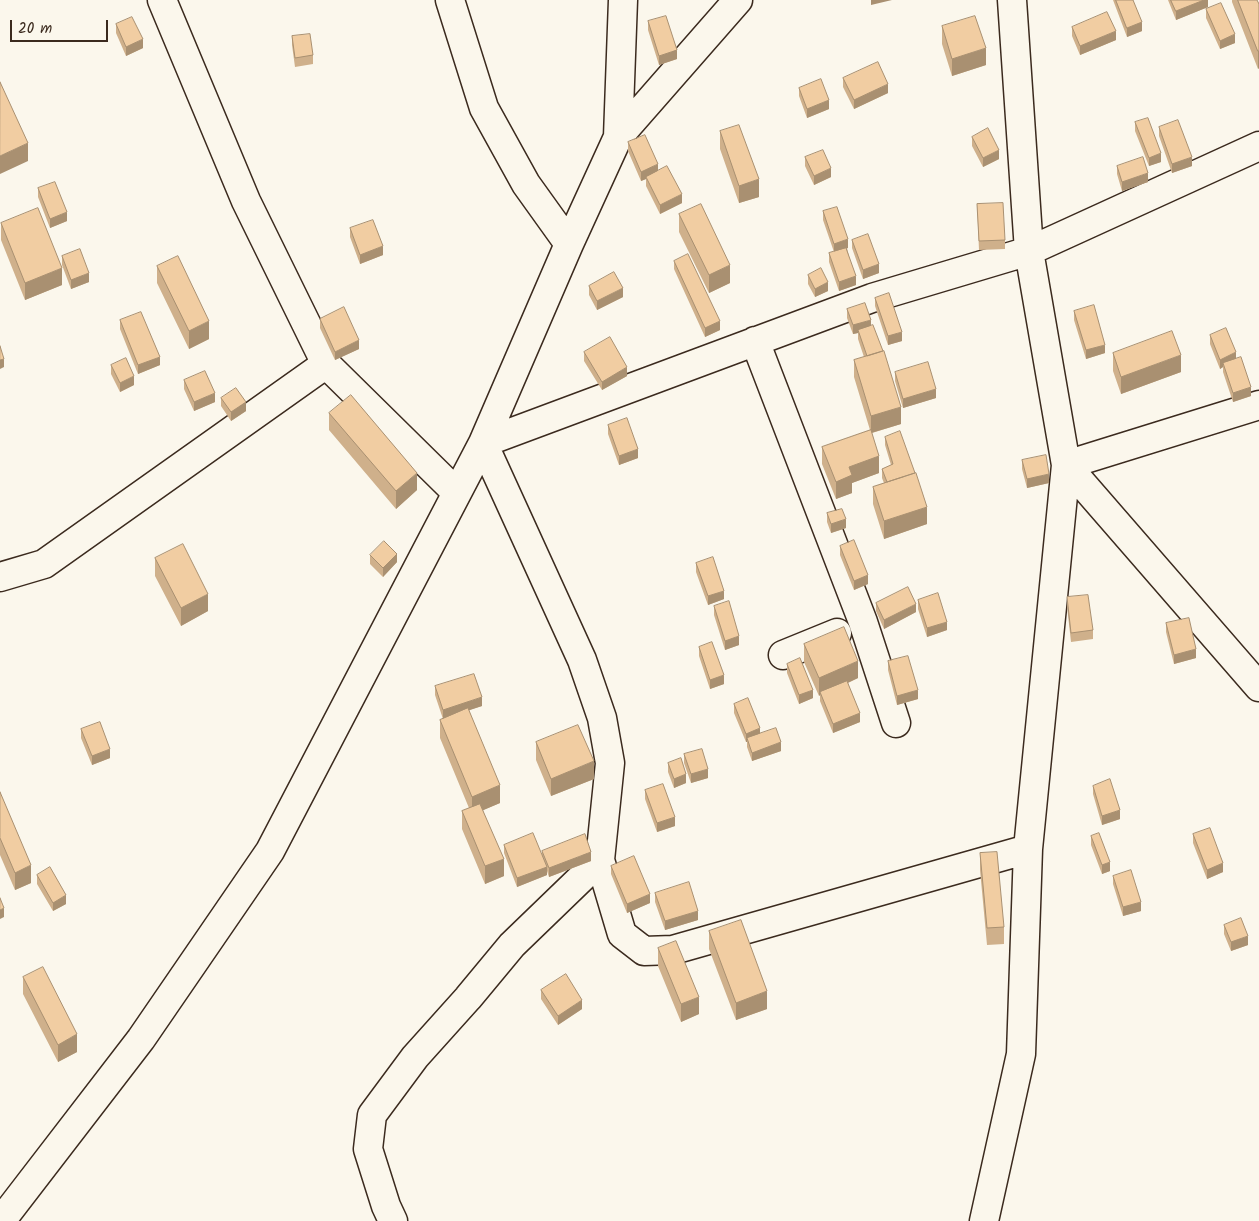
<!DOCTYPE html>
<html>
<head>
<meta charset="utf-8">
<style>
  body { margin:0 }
  #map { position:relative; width:1259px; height:1221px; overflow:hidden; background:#fbf7ec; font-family:Kalam,sans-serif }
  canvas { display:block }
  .scale { position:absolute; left:10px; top:20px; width:98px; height:22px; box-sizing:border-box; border:2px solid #3b2a1e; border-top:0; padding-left:6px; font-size:15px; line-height:18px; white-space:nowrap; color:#3b2a1e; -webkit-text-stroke:4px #fbf7ec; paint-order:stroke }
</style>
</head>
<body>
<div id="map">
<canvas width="1259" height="1221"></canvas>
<div class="scale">20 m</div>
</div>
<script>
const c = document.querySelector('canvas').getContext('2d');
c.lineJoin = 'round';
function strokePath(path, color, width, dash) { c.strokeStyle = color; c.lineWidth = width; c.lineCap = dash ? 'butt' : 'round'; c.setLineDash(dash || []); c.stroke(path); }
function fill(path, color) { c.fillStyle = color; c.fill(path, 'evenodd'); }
const street = new Path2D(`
  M162,0L246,201L326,364L456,492
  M450,0L484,108L526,184L569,244
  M738,0L618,137L569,244L483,443L582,660L602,718L610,763L600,860L622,934L644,951L673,950L1028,849
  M1012,0L1029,251L1259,146
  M618,137L623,0
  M755,341L863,622L896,723
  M0,577L44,564L326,364
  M783,655L837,633
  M1,1221L141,1039L270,851L483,443L872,298L1029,251L1066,465L1259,405
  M393,1221L386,1206L368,1149L372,1115L415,1057L468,998L512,945L600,860
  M984,1221L1021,1054L1028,849L1066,465L1259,687`);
strokePath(street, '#3b2a1e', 31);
strokePath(street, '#fbf7ec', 28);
fill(new Path2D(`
  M1113,0H1133L1142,31L1127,37Z
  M1168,0H1208V7L1176,20Z
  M1232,0H1257L1259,4V68L1258,69L1232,2Z
  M1206,9L1235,43L1220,49L1206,18Z
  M648,21L677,59L659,65L648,30Z
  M116,24L143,48L126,56L116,33Z
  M942,26L986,65L952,76L942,44Z
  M1072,27L1116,40L1080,55L1072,36Z
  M292,36L313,55V64L295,67L292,45Z
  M843,78L888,93L854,109L843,87Z
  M799,88L829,109L807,118L799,96Z
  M1135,122L1161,162L1149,166L1135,131Z
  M1159,127L1192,166L1172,173L1159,136Z
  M720,131L759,197L739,203L720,149Z
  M972,137L999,159L983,167L972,146Z
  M628,142L658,171L682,203L660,214L646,186V179L641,181L628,151Z
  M805,157L831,177L814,185L805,166Z
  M1117,166L1148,182L1122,191L1117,174Z
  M38,188L67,221L50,228L38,197Z
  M977,204L1005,240V249L979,250Z
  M823,211L848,248H847L856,285L839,291L829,262V253L834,252L823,220Z
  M679,214L730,283L709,293L679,232Z
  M1,223L62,285L25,300L1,240Z
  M350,228L383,255L360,264L350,237Z
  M852,240L879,273L863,279L852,248Z
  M62,256L89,282L71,289L62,265Z
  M674,261L720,330L705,337L674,269Z
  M157,266L209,339L189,349L157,283Z
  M808,275L828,291L815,297L808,284Z
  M589,286L623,297L597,310L589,295Z
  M875,298L902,341L888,345L875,306Z
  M847,309L871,326L901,424L872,433L879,473L852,483V493L836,499L822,464V447L870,430L854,377V360L864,357L858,339V333L853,334L847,318Z
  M1074,311L1105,353L1086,359L1074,320Z
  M320,319L359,349L335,360L320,328Z
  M120,320L160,365L138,374L120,329Z
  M1210,335L1236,358L1251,396L1233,402L1223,372V367L1220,369L1210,344Z
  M584,352L627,376L602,390L584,361Z
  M1113,353L1181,372L1121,394L1113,371Z
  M111,365L134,385L120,392L111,374Z
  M895,372L936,398L903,408L895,381Z
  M184,380L215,402L194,411L184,389Z
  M221,398L246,411L231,421L221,406Z
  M329,413L417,490L396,509L329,430Z
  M608,425L638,458L619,465L608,434Z
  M885,437L927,524L884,539L873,504V487L884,483L882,478V469L891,465L885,445Z
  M1022,460L1049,483L1027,488L1022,469Z
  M827,513L846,528L831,533L827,522Z
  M840,546L868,584L854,590L840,555Z
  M370,555L397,562L383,577L370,564Z
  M155,558L208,611L181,626L155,576Z
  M696,563L724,599L708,605L696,572Z
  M1067,597L1093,630V639L1071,642L1067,606Z
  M918,600L947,630L927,637L918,609Z
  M876,603L916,612L884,629L876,611Z
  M714,606L739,645L725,650L714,615Z
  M1166,623L1196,658L1174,664L1166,632Z
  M804,644L858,678L848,683L860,722L833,733L820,701V695L819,696L804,662Z
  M699,647L724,684L710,689L699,656Z
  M888,661L918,699L897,705L888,670Z
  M787,664L813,698L799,704L787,673Z
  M435,686L482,706L469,710L500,803L483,810L504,876L485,884L462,829V811L469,808L440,738V720L443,719L435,695Z
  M734,704L760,733L781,751L752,761L747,747V742H746L734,713Z
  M81,729L110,758L92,765L81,738Z
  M536,742L594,779L551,796L536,760Z
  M684,754L708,778L691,783L684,763Z
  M668,763L686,783L674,788L668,772Z
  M1093,786L1120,819L1102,825L1093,794Z
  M645,790L675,826L657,832L645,799Z
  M0,792L31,883L15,890L0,855Z
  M1193,834L1223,872L1207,879L1193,843Z
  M1091,836L1110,871L1102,874L1091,845Z
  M504,845L542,856V851L591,861L549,877L547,871V875L517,887L504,853Z
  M980,853L1004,927V944L987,945L980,870Z
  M611,866L650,903L627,913L611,874Z
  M37,875L66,904L53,911L37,884Z
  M1113,876L1141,911L1123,916L1113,884Z
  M655,893L698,920L665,930L655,902Z
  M1224,925L1248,945L1231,951L1224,934Z
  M709,931L767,1009L736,1020L709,949Z
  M658,948L699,1014L681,1022L658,966Z
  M23,977L77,1052L58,1062L23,994Z
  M541,990L582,1009L558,1025L541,999Z`), '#cfb08b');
fill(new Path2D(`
  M871,0H892L871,5Z
  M1204,0H1208V7L1176,20V11Z
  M1142,22V31L1127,37V28Z
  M1116,31V40L1080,55V46Z
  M1235,34V43L1220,49V41Z
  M143,39V48L126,56V47Z
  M986,48V65L952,76V59Z
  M677,50V59L659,65V56Z
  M1258,51H1259V68L1258,69Z
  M888,84V93L854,109V100Z
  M829,100V109L807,118V109Z
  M28,143V161L0,174V156Z
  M999,150V159L983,167V158Z
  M1161,153V162L1149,166V158Z
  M1192,157V166L1172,173V164Z
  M658,164V173L646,177V179L641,181V172Z
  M831,168V177L814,185V176Z
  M1148,173V182L1122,191V182Z
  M759,179V197L739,203V186Z
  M682,194V203L660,214V205Z
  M67,212V221L50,228V219Z
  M848,239V248L834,253V244Z
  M383,246V255L360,264V255Z
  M879,264V273L863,279V270Z
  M730,265V283L709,293V275Z
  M62,268V285L25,300V283Z
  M89,273V282L71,289V280Z
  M856,276V285L839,291V282Z
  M828,282V291L815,297V289Z
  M623,288V297L597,310V301Z
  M871,320V329L858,330V333L853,334V325Z
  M209,321V339L189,349V331Z
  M720,321V330L705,337V328Z
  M902,332V341L888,345V336Z
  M359,340V349L335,360V352Z
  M1105,345V353L1086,359V350Z
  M1236,352V361L1223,363V367L1220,369V360Z
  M1181,355V372L1121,394V377Z
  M160,357V365L138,374V365Z
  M4,359V367L0,369V360Z
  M627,367V376L602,390V382Z
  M134,376V385L120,392V383Z
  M1251,387V396L1233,402V393Z
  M936,389V398L903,408V399Z
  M215,393V402L194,411V402Z
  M246,402V411L231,421V412Z
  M901,407V424L871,433V416Z
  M638,449V458L619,465V456Z
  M879,456V473L852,483V493L836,499V482L849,467Z
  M417,473V490L396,509V491Z
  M1049,474V483L1027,488V479Z
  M927,507V524L884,539V521Z
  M846,519V528L831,533V524Z
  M397,554V562L383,577V568Z
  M868,575V584L854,590V581Z
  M724,591V599L708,605V596Z
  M208,594V611L181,626V608Z
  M916,604V612L884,629V620Z
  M947,622V630L927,637V628Z
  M739,636V645L725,650V641Z
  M1196,649V658L1174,664V655Z
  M858,661V678L821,695L820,692V695L819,696V678Z
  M724,675V684L710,689V680Z
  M813,690V698L799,704V695Z
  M918,690V699L897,705V696Z
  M482,697V706L443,719V710Z
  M860,713V722L833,733V724Z
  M760,728V737L747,738V742H746V734Z
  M781,742V751L752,761V753Z
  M110,749V758L92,765V756Z
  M594,761V779L551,796V779Z
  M708,769V778L691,783V774Z
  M686,774V783L674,788V779Z
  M500,785V803L472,815V797Z
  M1120,810V819L1102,825V816Z
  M675,817V826L657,832V823Z
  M591,852V861L549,877V868Z
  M504,859V876L485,884V866Z
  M1110,862V871L1102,874V865Z
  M1223,863V872L1207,879V870Z
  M31,865V883L15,890V873Z
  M547,867V875L517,887V878Z
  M650,894V903L627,913V904Z
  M66,895V904L53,911V903Z
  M1141,902V911L1123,916V907Z
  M4,908V917L0,919V910Z
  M698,911V920L665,930V921Z
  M1248,936V945L1231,951V942Z
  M767,991V1009L736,1020V1003Z
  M699,997V1014L681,1022V1004Z
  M582,1000V1009L558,1025V1016Z
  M77,1034V1052L58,1062V1045Z`), '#a99071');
const building = new Path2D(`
  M1116,0H1133L1142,22L1127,28Z
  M1171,0H1204L1176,11Z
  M1238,0H1257L1259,4V51H1258Z
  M1221,3L1235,34L1220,41L1206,9Z
  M1107,12L1116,31L1080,46L1072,27Z
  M666,16L677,50L659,56L648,21Z
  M975,16L986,48L952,59L942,26Z
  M132,17L143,39L126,47L116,24Z
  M310,34L313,55L295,58L292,36Z
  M878,62L888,84L854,100L843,78Z
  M821,79L829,100L807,109L799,88Z
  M0,82L28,143L0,156Z
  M1148,118L1161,153L1149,158L1135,122Z
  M1178,120L1192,157L1172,164L1159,127Z
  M739,125L759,179L739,186L720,131Z
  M988,128L999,150L983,158L972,137Z
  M645,135L658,164L641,172L628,142Z
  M823,150L831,168L814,176L805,157Z
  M1143,157L1148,173L1122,182L1117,166Z
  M667,166L682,194L660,205L646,177Z
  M55,182L67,212L50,219L38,188Z
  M1003,203L1005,240L979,241L977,204Z
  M701,204L730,265L709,275L679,214Z
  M837,207L848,239L834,244L823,211Z
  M38,208L62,268L25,283L1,223Z
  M373,220L383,246L360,255L350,228Z
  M868,234L879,264L863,270L852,240Z
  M846,248L856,276L839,282L829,253Z
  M80,249L89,273L71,280L62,256Z
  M688,254L720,321L705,328L674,261Z
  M178,256L209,321L189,331L157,266Z
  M821,268L828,282L815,289L808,275Z
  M614,272L623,288L597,301L589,286Z
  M889,293L902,332L888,336L875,298Z
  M865,303L871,320L853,325L847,309Z
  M1094,305L1105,345L1086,350L1074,311Z
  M344,307L359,340L335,352L320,319Z
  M141,312L160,357L138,365L120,320Z
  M873,325L883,351L867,356L858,330Z
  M1226,328L1236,352L1220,360L1210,335Z
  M1172,331L1181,355L1121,377L1113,353Z
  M610,337L627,367L602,382L584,352Z
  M0,346L4,359L0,360Z
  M884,351L901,407L871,416L854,360Z
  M1241,357L1251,387L1233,393L1223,363Z
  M126,358L134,376L120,383L111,365Z
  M928,362L936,389L903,399L895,372Z
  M205,371L215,393L194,402L184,380Z
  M236,388L246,402L231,412L221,398Z
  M351,395L417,473L396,491L329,413Z
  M627,418L638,449L619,456L608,425Z
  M871,430L879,456L849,467L852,475L836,482L822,447Z
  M900,431L915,473L887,482L882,469L893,464L885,437Z
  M1046,455L1049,474L1027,479L1022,460Z
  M916,473L927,507L884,521L873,487Z
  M842,509L846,519L831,524L827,513Z
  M854,540L868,575L854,581L840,546Z
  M384,541L397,554L383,568L370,555Z
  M183,544L208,594L181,608L155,558Z
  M713,557L724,591L708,596L696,563Z
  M908,587L916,604L884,620L876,603Z
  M938,593L947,622L927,628L918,600Z
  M1088,595L1093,630L1071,633L1067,597Z
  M729,601L739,636L725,641L714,606Z
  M1189,618L1196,649L1174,655L1166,623Z
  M844,627L858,661L819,678L804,644Z
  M712,642L724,675L710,680L699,647Z
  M908,656L918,690L897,696L888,661Z
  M800,658L813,690L799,695L787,664Z
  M474,674L482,697L443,710L435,686Z
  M847,681L860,713L833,724L820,692Z
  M748,698L760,728L746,734L734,704Z
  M468,708L500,785L472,797L440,720Z
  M100,722L110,749L92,756L81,729Z
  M578,725L594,761L551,779L536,742Z
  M776,728L781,742L752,753L747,738Z
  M702,749L708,769L691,774L684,754Z
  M681,758L686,774L674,779L668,763Z
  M1110,779L1120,810L1102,816L1093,786Z
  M663,784L675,817L657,823L645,790Z
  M0,792L31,865L15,873L0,838Z
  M480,804L504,859L485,866L462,811Z
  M1210,828L1223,863L1207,870L1193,834Z
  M533,833L547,867L517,878L504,845Z
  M1099,833L1110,862L1102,865L1091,836Z
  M585,834L591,852L549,868L542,851Z
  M997,852L1004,927L987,928L980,853Z
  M634,856L650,894L627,904L611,866Z
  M50,867L66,895L53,903L37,875Z
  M1131,870L1141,902L1123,907L1113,876Z
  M689,882L698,911L665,921L655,893Z
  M0,898L4,908L0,910Z
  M1241,918L1248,936L1231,942L1224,925Z
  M741,920L767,991L736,1003L709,931Z
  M676,941L699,997L681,1004L658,948Z
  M43,967L77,1034L58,1045L23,977Z
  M566,974L582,1000L558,1016L541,990Z`);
fill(building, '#f1cda2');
strokePath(building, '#a99071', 1);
</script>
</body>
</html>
